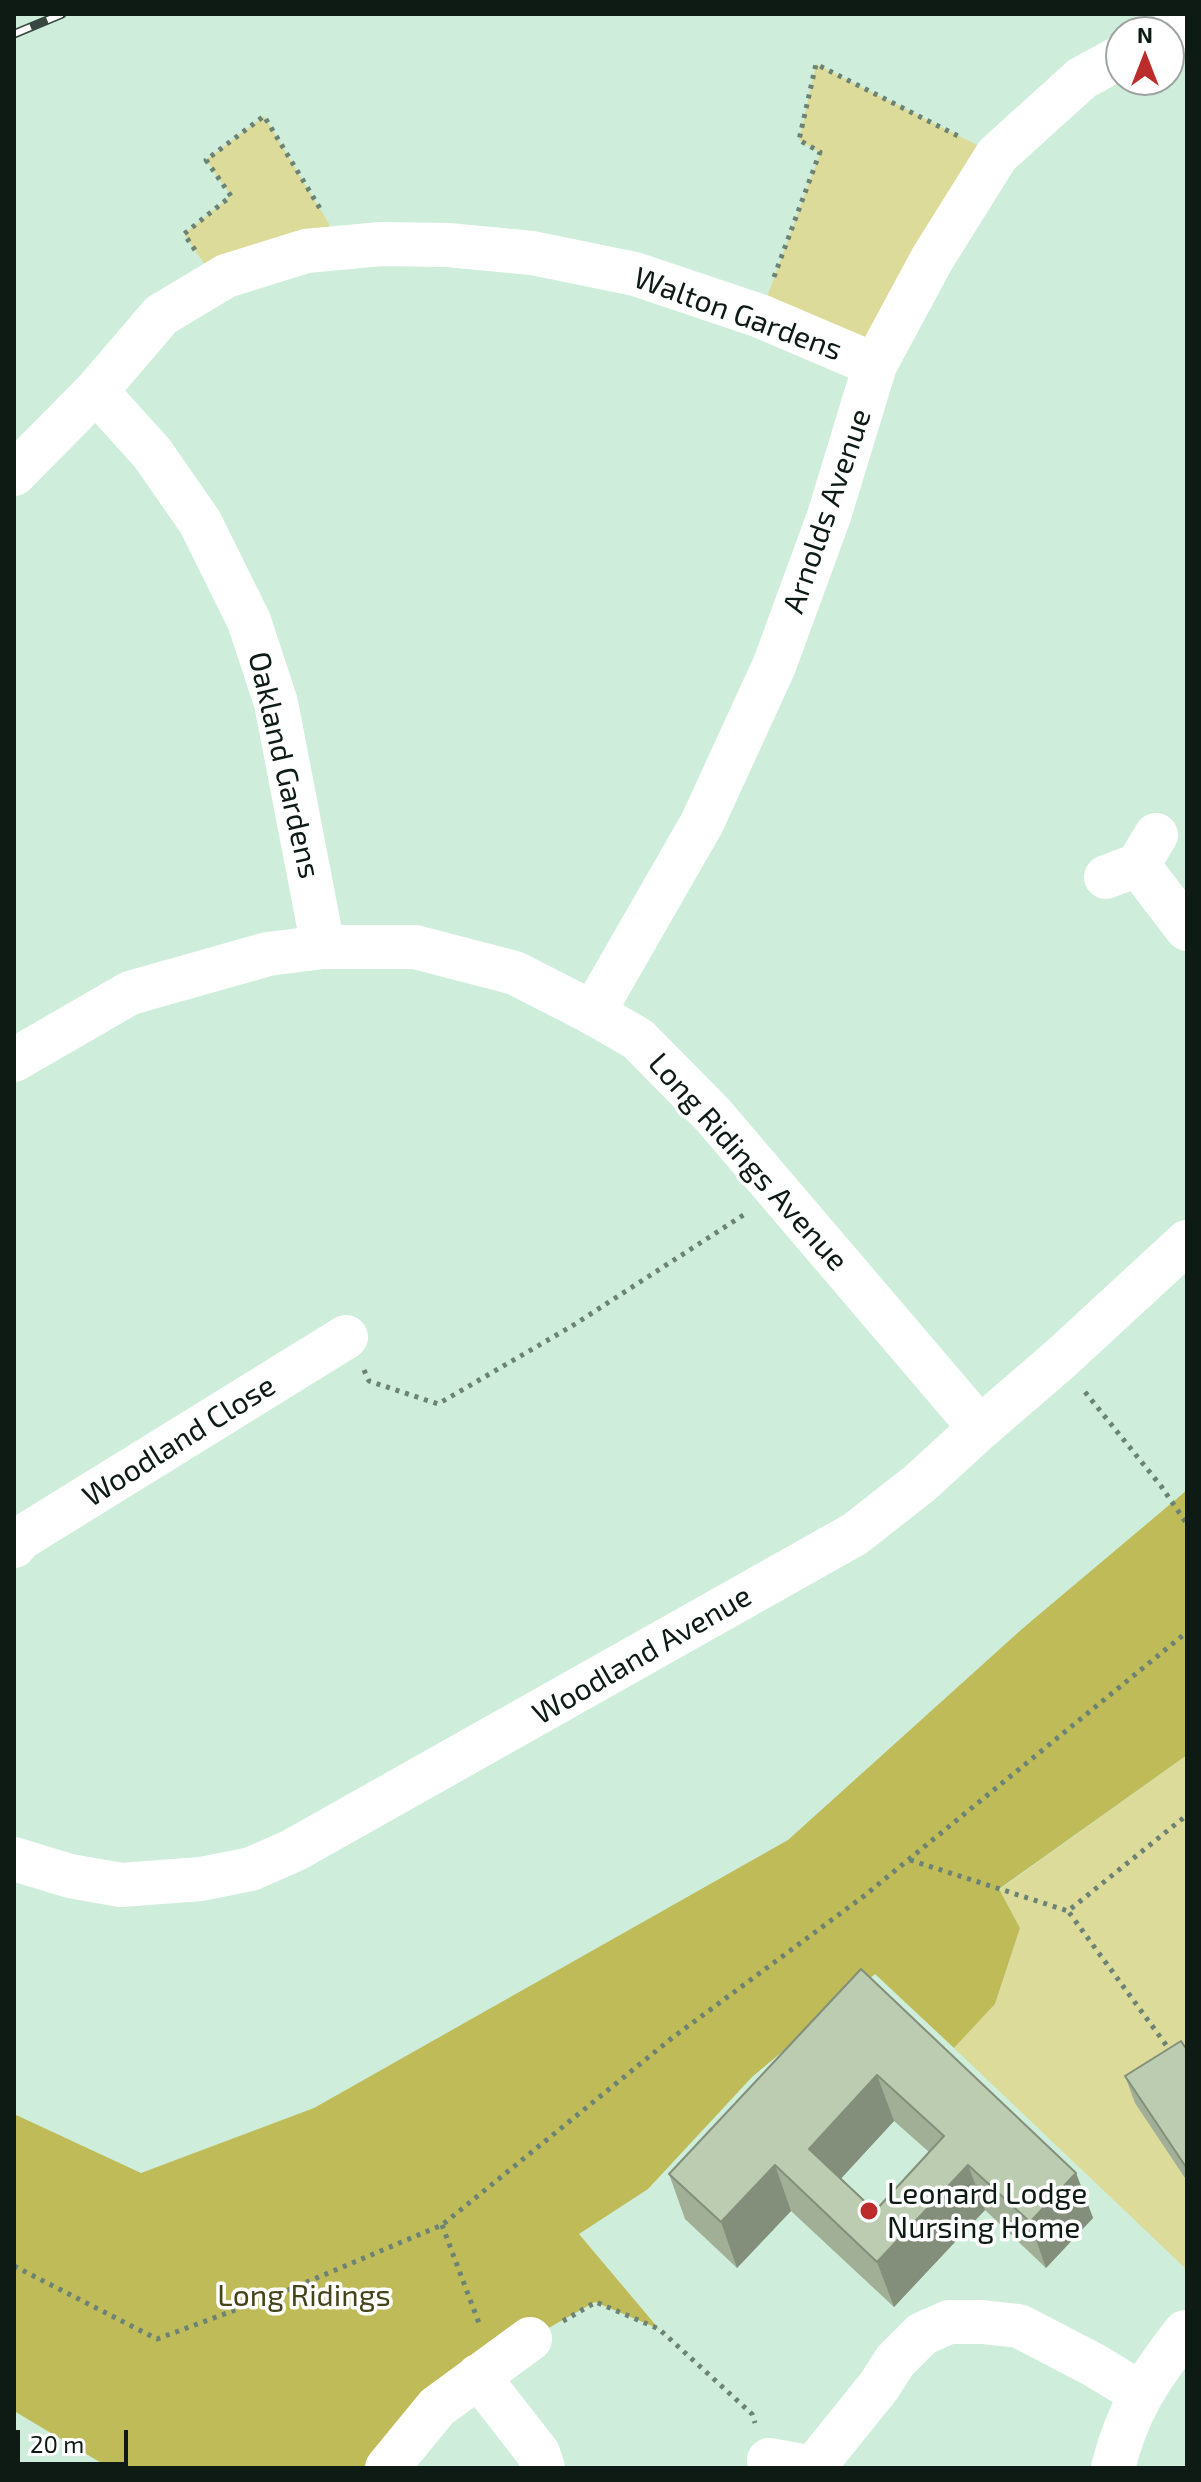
<!DOCTYPE html>
<html>
<head>
<meta charset="utf-8">
<style>
  body { margin:0 }
  #map { position:relative; width:1201px; height:2482px; overflow:hidden; background:#ceeedb; font-family:"Exo 2",sans-serif }
  canvas { display:block }
  .frame { position:absolute; inset:0; border:16px solid #0e1a14; pointer-events:none }
  .north { position:absolute; left:1105px; top:16px; width:80px; height:80px; box-sizing:border-box; background:#fff; border:2px solid #9fa3a1; border-radius:50%; rotate:0deg; font-size:22px; font-weight:700; line-height:32px; text-align:center; color:#0e1a14 }
  .north::after { content:''; display:block; margin:auto; width:28px; height:36px; background:#bb2c2a; clip-path:polygon(50% 0,100% 100%,50% 72%,0 100%) }
  .scale { position:absolute; left:16px; top:2430px; width:112px; height:36px; box-sizing:border-box; border:4px solid #0e1a14; border-top:0; padding-left:10px; font-size:24px; line-height:28px; white-space:nowrap; color:#0e1a14; -webkit-text-stroke:6px #fff; paint-order:stroke }
</style>
</head>
<body>
<div id="map">
<canvas width="1201" height="2482"></canvas>
<div class="frame"></div>
<div class="north">N</div>
<div class="scale">20 m</div>
</div>
<script>
const c = document.querySelector('canvas').getContext('2d');
c.lineJoin = 'round';
function fill(path, color) { c.fillStyle = color; c.fill(path, 'evenodd'); }
function strokePath(path, color, width, dash) { c.strokeStyle = color; c.lineWidth = width; c.lineCap = dash ? 'butt' : 'round'; c.setLineDash(dash || []); c.stroke(path); }
function drawText(font, color, halo, rows, align = 'center') {
  c.font = font + ' "Exo 2",sans-serif'; c.lineWidth = 7; c.setLineDash([]); c.textBaseline = 'middle'; c.strokeStyle = halo; c.fillStyle = color; for (const [text, x, y, turn = 0] of rows) {
    c.save(); c.translate(x, y); c.rotate((+turn || 0) * Math.PI / 180); c.textAlign = isNaN(turn) ? turn : align; if (halo) c.strokeText(text, 0, 0); c.fillText(text, 0, 0); c.restore();
  }
}
fill(new Path2D(`
  M816,64L997,155L875,365L760,316L820,153L799,140Z
  M264,116L329,224L333,248L216,281L184,234L231,196L206,160Z
  M1187,1755V2270L954,2048L995,2004L1020,1928L999,1890Z`), '#dddb99');
fill(new Path2D(`
  M1187,1490V1755L999,1889L1020,1928L995,2004L954,2048L875,1974L752,2077L648,2189L579,2234L659,2329L595,2302L527,2340L387,2468H102L103,2464L14,2411V2114L141,2173L314,2108L788,1840L1022,1629Z`), '#bfbb59');
strokePath(new Path2D(`
  M195,250L184,234L231,196L206,160L264,116L321,210
  M774,277L820,152L799,140L816,64L960,137
  M364,1370L369,1381L438,1404L572,1326L745,1214
  M1085,1392L1161,1486L1187,1524
  M910,1860L1068,1911
  M1172,2053L1068,1911L1187,1815
  M442,2225L480,2326
  M14,2266L157,2339L281,2293L442,2225L672,2038L864,1896L1187,1632
  M563,2321L596,2302L659,2329L752,2414L755,2423`), '#6c8275', 5, [4, 6]);
strokePath(new Path2D(`
  M1169,33L1187,29
  M96,391L152,453L200,522L249,621L276,703L323,947
  M14,474L96,391L161,315L226,276L306,251L381,244L448,245L532,253L635,274L760,316L875,365
  M1138,865L1187,929
  M1106,877L1138,865L1156,835
  M593,1013L702,823L774,666L829,516L875,365L932,259L997,155L1082,78L1121,57
  M14,1546L21,1538L346,1337
  M14,1859L70,1876L121,1885L201,1879L251,1869L294,1850L855,1534L920,1483L980,1428
  M478,2376L538,2453L543,2468
  M769,2460L813,2468L879,2386L895,2361L922,2334L949,2322H982L1019,2326L1094,2365L1140,2393
  M387,2468L437,2407L530,2339
  M1113,2468C1127,2411 1149,2378 1185,2332`), '#fff', 44);
strokePath(new Path2D(`
  M14,1060L130,993L268,954L323,947H415L515,973L593,1013L638,1039L713,1115L980,1428L1059,1360L1187,1242`), '#fff', 44);
const rail = new Path2D(`
  M14,34L62,14`);
strokePath(rail, '#384840', 9);
strokePath(rail, '#fff', 6, [18]);
fill(new Path2D(`
  M861,1969L1076,2173L1093,2218L1046,2268L985,2210L894,2307L791,2211L737,2268L685,2219L669,2174ZM894,2121L929,2152L875,2211L841,2178Z
  M1187,2050V2181L1135,2103L1125,2076Z`), '#a1af97');
fill(new Path2D(`
  M877,2075L894,2121L826,2195L809,2149Z
  M775,2165L791,2211L737,2268L721,2222Z
  M968,2165L985,2210L894,2307L877,2262Z
  M1076,2173L1093,2218L1046,2268L1030,2222Z`), '#838f7b');
const building = new Path2D(`
  M861,1969L1076,2173L1030,2222L968,2165L877,2262L775,2165L721,2222L669,2174ZM877,2075L944,2136L875,2211L809,2149Z
  M1181,2041L1187,2050V2166L1186,2167L1125,2076Z`);
fill(building, '#bbccb0');
strokePath(building, '#838f7b', 2);
for (const [x, y, r, color] of [
  [869,2211,10,"#bb2c2a"]
]) { const dot = new Path2D(); dot.arc(x, y, r, 0, 2 * Math.PI); c.fillStyle = color; c.fill(dot); strokePath(dot, '#fff', 3); }
drawText('30px', '#0e1a14', '#fff', [
  ["Walton Gardens",738,314,20],
  ["Arnolds Avenue",827,511,-71],
  ["Oakland Gardens",284,765,77],
  ["Long Ridings Avenue",748,1162,48],
  ["Woodland Close",179,1441,-32],
  ["Woodland Avenue",642,1655,-30]
]);
drawText('30px', '#0e1a14', '#fff', [
  ["Leonard Lodge",887,2194],
  ["Nursing Home",887,2228]
], 'left');
drawText('30px', '#45431a', '#fff', [
  ["Long Ridings",304,2296]
]);
</script>
</body>
</html>
